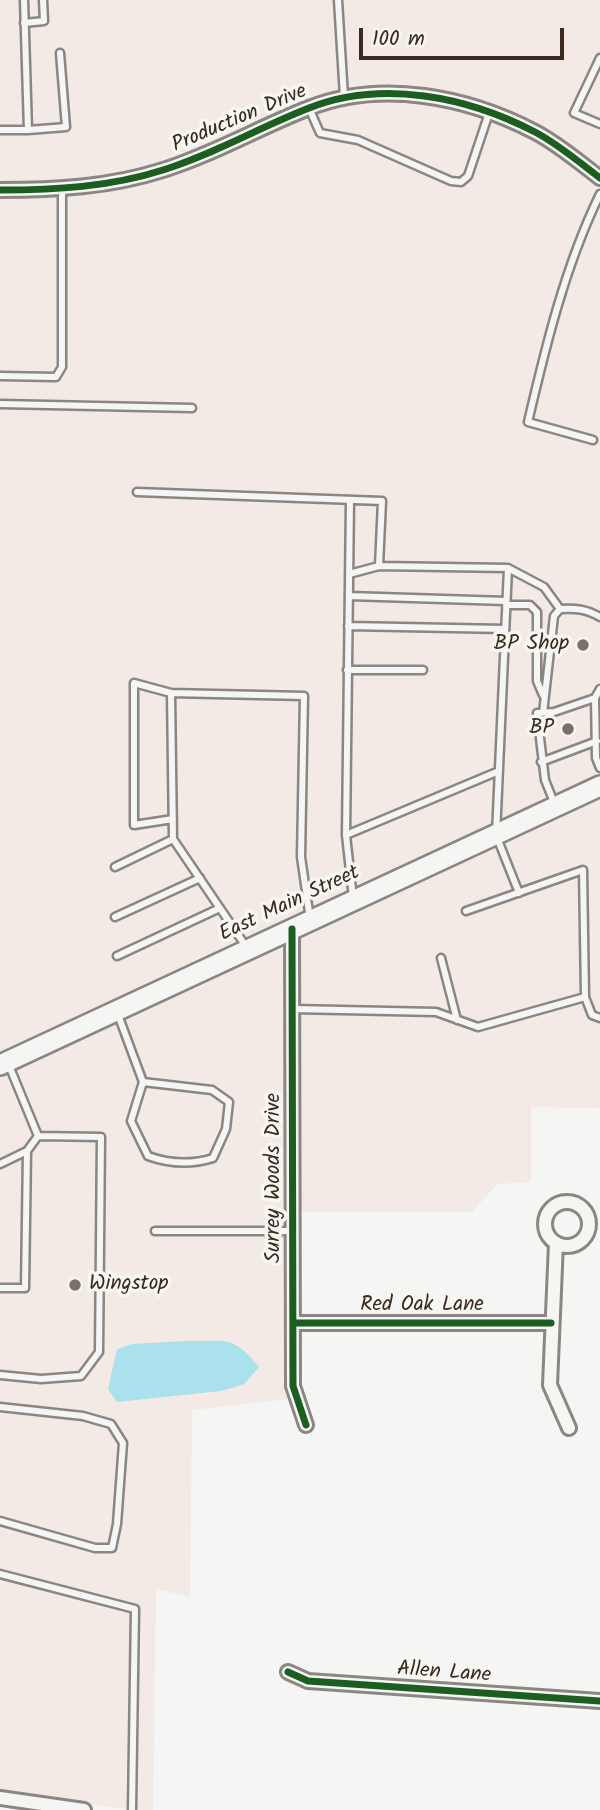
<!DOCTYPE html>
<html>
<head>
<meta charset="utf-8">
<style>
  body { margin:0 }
  #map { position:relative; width:600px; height:1810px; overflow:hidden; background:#f5f5f3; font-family:Kalam,sans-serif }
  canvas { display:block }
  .scale { position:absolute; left:359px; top:28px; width:205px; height:32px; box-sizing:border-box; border:4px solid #3b2a1e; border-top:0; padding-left:9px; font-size:21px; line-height:24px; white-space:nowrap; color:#3b2a1e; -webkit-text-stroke:5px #f6f6f2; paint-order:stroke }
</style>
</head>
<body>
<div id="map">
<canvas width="600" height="1810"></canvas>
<div class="scale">100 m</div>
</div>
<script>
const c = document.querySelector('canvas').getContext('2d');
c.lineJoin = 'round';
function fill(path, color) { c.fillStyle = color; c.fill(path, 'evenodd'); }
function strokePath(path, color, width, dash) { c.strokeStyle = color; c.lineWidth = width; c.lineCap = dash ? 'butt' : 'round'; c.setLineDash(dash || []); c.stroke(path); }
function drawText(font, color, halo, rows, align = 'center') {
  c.font = font + ' Kalam,sans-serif'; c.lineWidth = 7; c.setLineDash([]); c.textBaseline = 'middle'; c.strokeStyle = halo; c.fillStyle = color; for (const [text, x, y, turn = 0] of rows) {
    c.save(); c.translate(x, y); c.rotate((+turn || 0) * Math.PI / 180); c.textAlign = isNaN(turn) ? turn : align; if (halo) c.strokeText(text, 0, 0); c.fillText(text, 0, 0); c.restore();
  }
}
fill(new Path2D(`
  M0,0H600V170L509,125L600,183V778L0,1059Z
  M600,794V1108L531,1107V1182L497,1184L472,1212H298L299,932Z
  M288,936L290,1399L192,1410L190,1597L156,1589L153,1810H131L0,1791V1070Z`), '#f3e9e5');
fill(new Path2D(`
  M186,1341C225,1342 232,1334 259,1367L244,1384L221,1391L117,1402L108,1389L117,1349L132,1344Z`), '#abe0ed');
const service = new Path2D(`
  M338,0L344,97
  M24,23L44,21L43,0
  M600,58L574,113L600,124
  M309,108L320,133L358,140L451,181L461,182L468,176L489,113
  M0,130H28L24,0
  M28,130L66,127L60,53
  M0,376L56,377L62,367V189
  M0,404L192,408
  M593,440L528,422C546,345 565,266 600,194
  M137,492L382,501L379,566L508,568L496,835L519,893
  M508,568L544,587L560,609
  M349,574L379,566
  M349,596L506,601
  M506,605H530L537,612V681L543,695
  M348,626L505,629
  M347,670H423
  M171,693L134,683V825L173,819
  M595,698L600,689
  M543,713L554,616L560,609C576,608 586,609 600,617
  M541,762L597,741
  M555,805L545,780L537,713L554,712L595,698L596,758L600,768
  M346,835L350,500
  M115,867L173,839
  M353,898L346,835L499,771
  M115,917L200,878
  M247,948L173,839L171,693L304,696L301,857L310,919
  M117,956L220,908
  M441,958L457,1020
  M585,997L592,1015L600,1018
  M293,1009L436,1012L478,1027L585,997L583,870L466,911
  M117,1012L143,1082L131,1121L148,1156C170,1164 191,1165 213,1158L226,1129L229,1102L212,1090L143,1082
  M0,1164L27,1151L38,1136L8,1063
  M155,1231H293
  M0,1288H25L27,1151
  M0,1375L41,1379L81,1376L99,1352L101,1137L38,1136
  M0,1407L83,1416L111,1424L123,1443L117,1524L112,1548H95L0,1521
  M0,1574L135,1609L132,1810`);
const minor = new Path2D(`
  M0,190C55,190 110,187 163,170C214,154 260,127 309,108C382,79 468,97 535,132C558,144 579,162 600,178
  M292,929L293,1386L306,1425
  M545 1224a22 22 0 1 1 44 0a22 22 0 1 1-44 0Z
  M556,1243L550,1385L569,1428
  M293,1323H551
  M288,1672L308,1681L600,1701
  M0,1798L84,1810`);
const primary = new Path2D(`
  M0,1065L600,786`);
strokePath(service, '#8a8683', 11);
strokePath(minor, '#8a8683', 18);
strokePath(primary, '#8a8683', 24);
strokePath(service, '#f5f5f3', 6);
strokePath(minor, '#f5f5f3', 12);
strokePath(primary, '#f5f5f3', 19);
strokePath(new Path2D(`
  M0,190C55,190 110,187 163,170C214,154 260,127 309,108C382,79 468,97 535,132C558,144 579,162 600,178
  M292,929L293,1386L306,1425
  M293,1323H551
  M288,1672L308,1681L600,1701`), '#1b5e20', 7);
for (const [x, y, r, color] of [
  [583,645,7,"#7c7169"],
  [568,729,7,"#7c7169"],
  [75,1285,7,"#7c7169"]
]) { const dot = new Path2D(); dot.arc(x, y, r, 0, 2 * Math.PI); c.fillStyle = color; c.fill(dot); strokePath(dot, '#f6f6f2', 2.5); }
drawText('21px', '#3b2a1e', '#f6f6f2', [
  ["Production Drive",240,120,-23],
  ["East Main Street",290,905,-25],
  ["Surrey Woods Drive",275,1178,-90],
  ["Red Oak Lane",422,1306],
  ["Allen Lane",444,1674,4]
]);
drawText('21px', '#3b2a1e', '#f6f6f2', [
  ["BP Shop",569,645],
  ["BP",554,729],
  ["Wingstop",89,1285,"left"]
], 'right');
</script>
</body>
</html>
